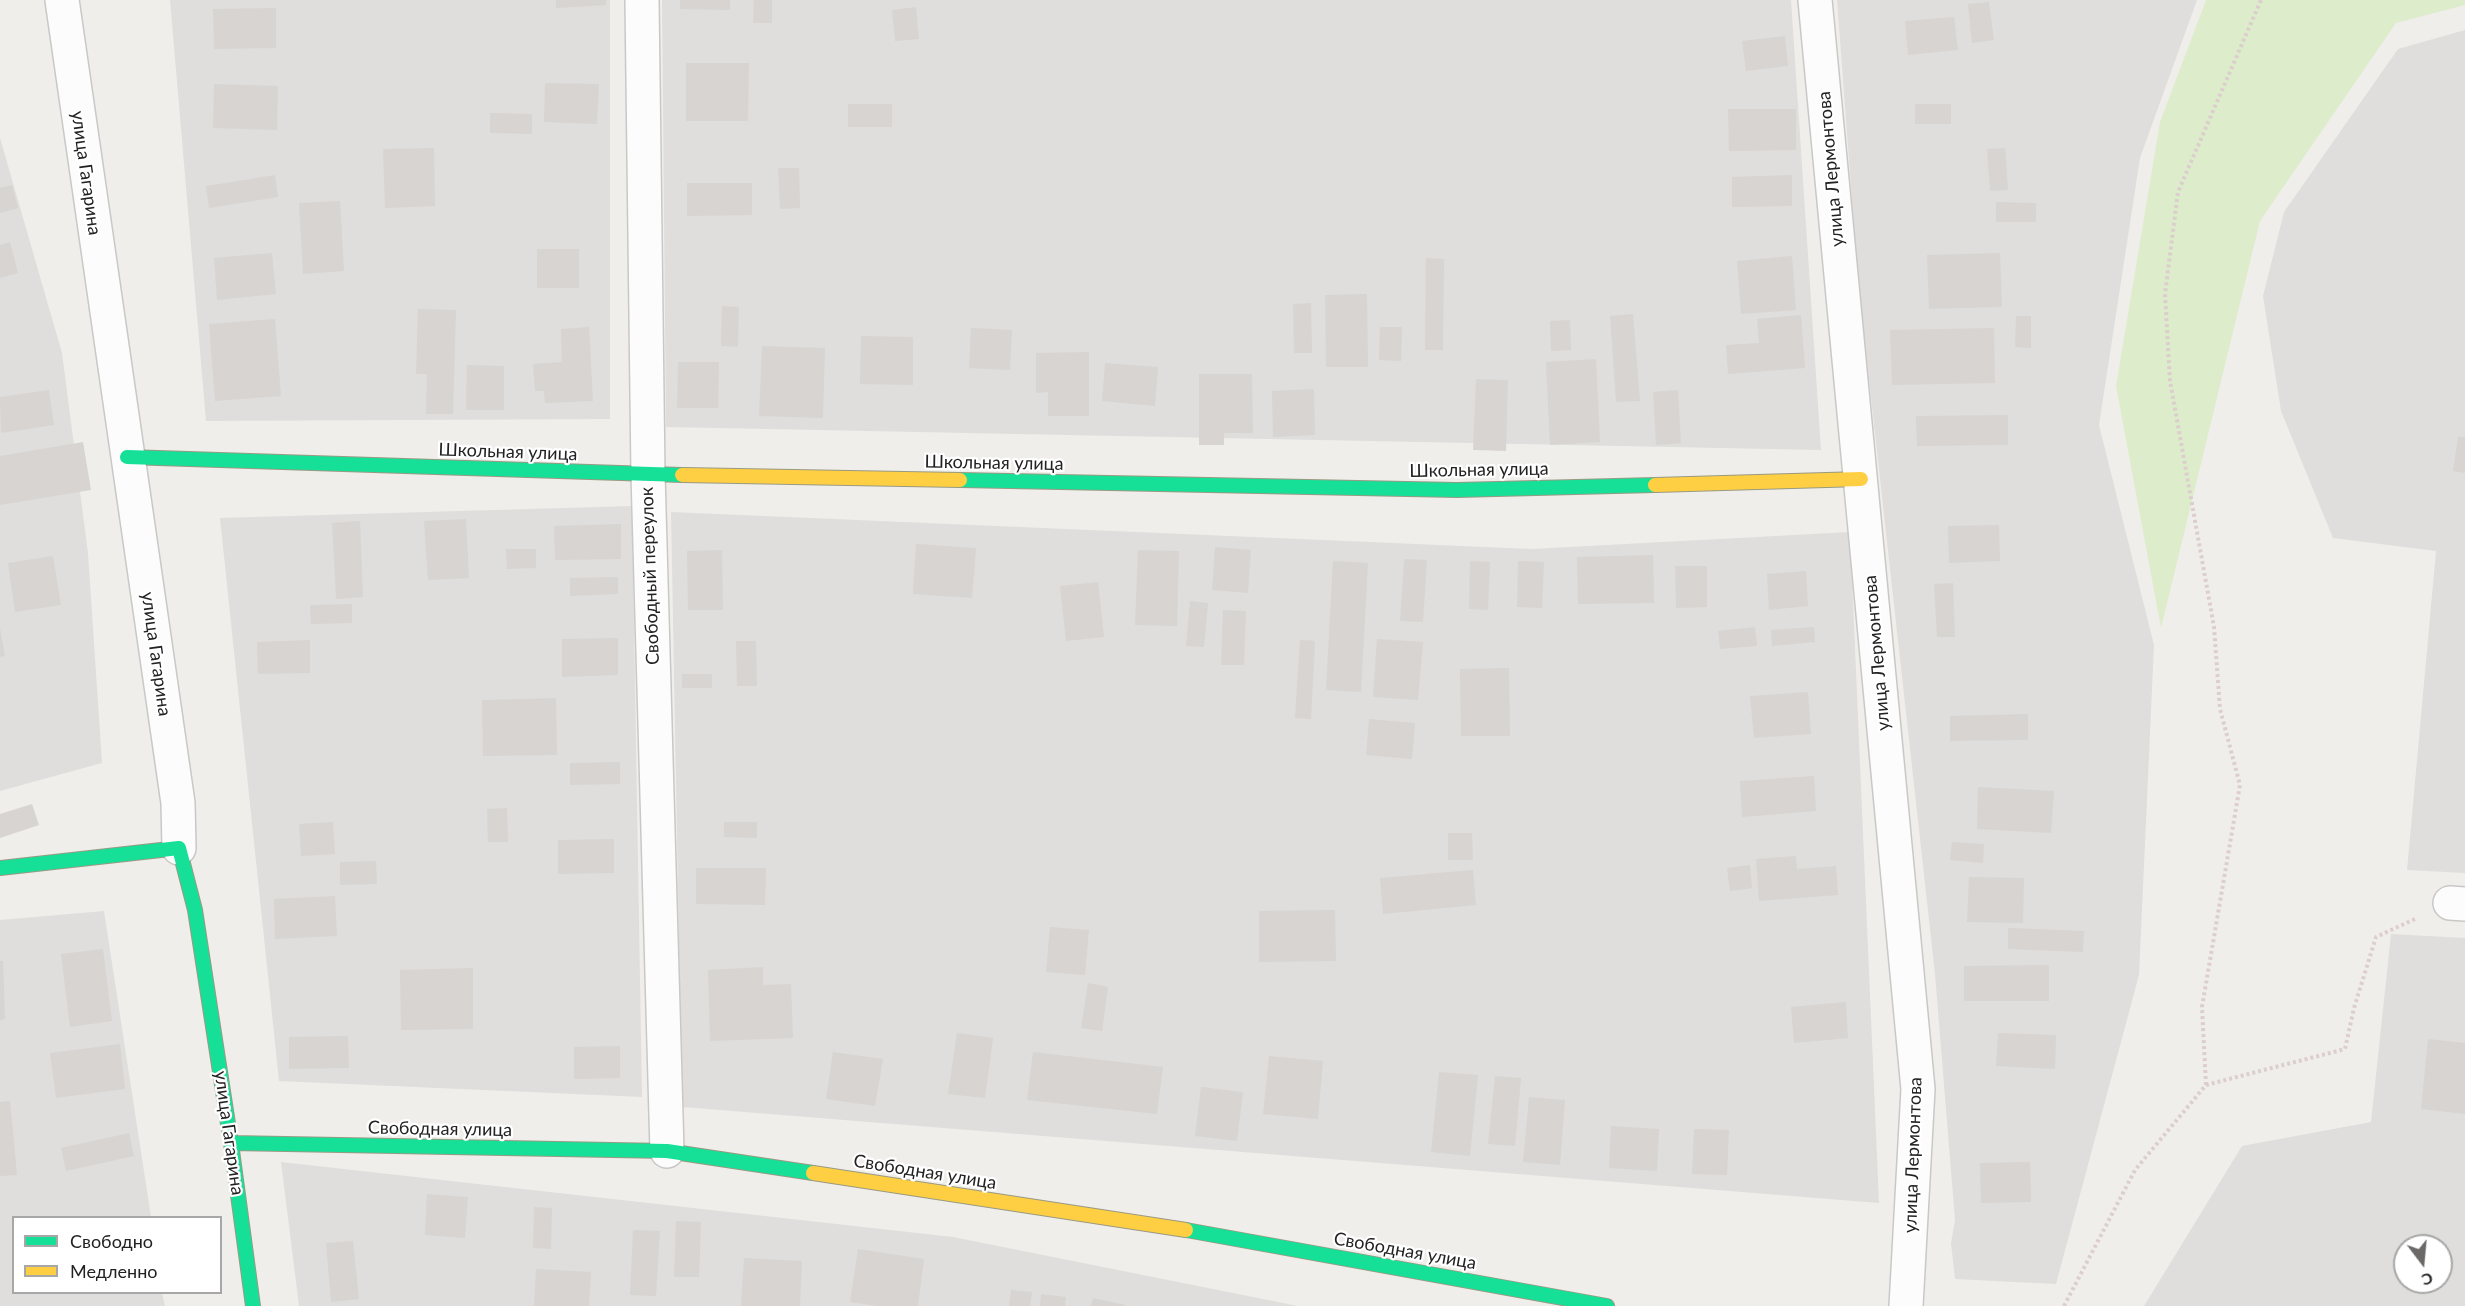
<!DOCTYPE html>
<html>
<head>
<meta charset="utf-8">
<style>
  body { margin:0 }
  #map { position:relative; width:2465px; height:1306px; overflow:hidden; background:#f0eeeb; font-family:Lato,sans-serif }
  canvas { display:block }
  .legend { position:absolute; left:12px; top:1216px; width:210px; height:78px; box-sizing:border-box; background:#fff; border:2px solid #a7a7a7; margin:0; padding:8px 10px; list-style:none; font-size:18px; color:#222 }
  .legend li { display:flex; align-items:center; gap:12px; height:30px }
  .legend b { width:30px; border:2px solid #a7a7a7 }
  .north { position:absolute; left:2393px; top:1234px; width:60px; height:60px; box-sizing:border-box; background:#fff; border:2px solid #a7a7a7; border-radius:50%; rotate:164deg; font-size:16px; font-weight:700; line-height:24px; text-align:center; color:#222 }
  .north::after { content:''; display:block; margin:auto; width:21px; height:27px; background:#6a6968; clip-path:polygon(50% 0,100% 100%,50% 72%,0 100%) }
</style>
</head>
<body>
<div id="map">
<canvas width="2465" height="1306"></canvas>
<ul class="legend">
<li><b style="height:8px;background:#16e098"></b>Свободно</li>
<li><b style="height:8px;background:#ffcf43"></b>Медленно</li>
</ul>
<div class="north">С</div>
</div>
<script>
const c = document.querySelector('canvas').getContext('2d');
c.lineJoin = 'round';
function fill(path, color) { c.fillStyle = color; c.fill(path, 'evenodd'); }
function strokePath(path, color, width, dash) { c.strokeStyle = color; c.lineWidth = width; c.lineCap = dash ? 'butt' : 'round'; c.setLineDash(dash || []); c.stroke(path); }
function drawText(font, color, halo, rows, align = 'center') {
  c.font = font + ' Lato,sans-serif'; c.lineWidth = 4.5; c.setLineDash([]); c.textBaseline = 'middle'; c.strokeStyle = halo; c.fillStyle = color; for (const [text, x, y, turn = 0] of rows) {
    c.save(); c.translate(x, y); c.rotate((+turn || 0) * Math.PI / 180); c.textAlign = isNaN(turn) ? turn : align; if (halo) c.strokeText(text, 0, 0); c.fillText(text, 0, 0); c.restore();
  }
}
fill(new Path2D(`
  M170,0H610V419L206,421Z
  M662,0H1791L1821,450L666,427Z
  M1837,0H2197L2140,158L2099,425L2154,645L2139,975L2056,1284L1955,1279L1951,1243L1955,1220L1935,974L1858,280Z
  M2465,30V873L2407,870L2436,551L2333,538L2281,411L2263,296L2284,212L2398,49Z
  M0,138L62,353L88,553L102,763L0,791Z
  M632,506L642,1097L279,1081L220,518Z
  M671,512L1532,549L1850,532L1879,1203L682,1107Z
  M104,911L151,1217L14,1218V1292L162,1293L165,1306H0V920Z
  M2391,934L2465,938V1306H2144L2242,1146L2371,1122ZM2405,1246H2441V1282H2405Z
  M281,1162L953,1237L1298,1306H299Z`), '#dfdedc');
fill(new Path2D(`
  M2206,0H2465V5L2396,23L2260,221L2161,628L2116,386L2160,122Z`), '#ddeccb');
fill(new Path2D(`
  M556,0H606V5L556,8Z
  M680,0H730V10L680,9Z
  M754,0H772V23H753Z
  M1989,2L1994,40L1972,43L1968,4Z
  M916,7L919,39L895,41L892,10Z
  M276,8V48L214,49L213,9Z
  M1954,17L1958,50L1908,55L1905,21Z
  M1785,36L1788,66L1746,71L1742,41Z
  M686,63H749L748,121H686Z
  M545,83L599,84L597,124L544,122Z
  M214,84L278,86L277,130L213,128Z
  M848,104H892V127H848Z
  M1915,104H1951V124H1915Z
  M1728,109H1796V150L1729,151Z
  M490,113L532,114V134L490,133Z
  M434,148L435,206L385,208L383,149Z
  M2005,148L2008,190L1990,191L1987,149Z
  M778,168H799L800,208L780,209Z
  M275,175L278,197L209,208L206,186Z
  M1792,175V206L1732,207V177Z
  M687,183H752V215L687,216Z
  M12,185L18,208L0,213V188Z
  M340,201L344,271L303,274L299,203Z
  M1996,202L2036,203V222H1996Z
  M10,242L18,273L0,278V245Z
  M537,249H579V288H537Z
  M272,253L276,294L217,300L214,258Z
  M2000,253L2002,307L1929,309L1927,255Z
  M1792,256L1796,310L1741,314L1737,261Z
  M1426,258L1444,259L1443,350H1425Z
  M1367,294L1368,367H1326L1325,295Z
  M1311,303L1312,353H1294L1293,304Z
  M722,306L739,307L738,347L721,346Z
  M418,309L456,310L453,414H426L427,374H416Z
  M1633,314L1640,401L1616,402L1610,316Z
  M1801,315L1805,368L1728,374L1726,345L1759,343L1757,319Z
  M2016,316H2031V348L2015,347Z
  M275,319L281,396L215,401L209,324Z
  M1570,320L1571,350L1551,351L1550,321Z
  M589,327L593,401L545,403L544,391H535L533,364L562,362L561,329Z
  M1380,327H1402L1401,361L1379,360Z
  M971,328L1012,330L1010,370L969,368Z
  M1994,328L1995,383L1892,385L1890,330Z
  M861,336L913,337V385L860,384Z
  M762,346L825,348L823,418L759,416Z
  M1089,352V416H1048V392L1036,393V353Z
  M1596,359L1600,442L1550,445L1546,362Z
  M678,362H719L718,408H677Z
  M1105,363L1158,367L1155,406L1102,401Z
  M467,365L504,366V410H466Z
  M1199,374H1252L1253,433H1224V445H1199Z
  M1476,379L1508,380L1506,451L1473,450Z
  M1314,389L1315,435L1273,437L1272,391Z
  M49,390L54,425L1,433L0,397Z
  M1678,390L1681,443L1656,445L1653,392Z
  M2008,415V445L1917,446L1916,416Z
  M2458,437H2465V473L2453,471Z
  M83,442L91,490L0,505V456Z
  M466,519L469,578L428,580L424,521Z
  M360,521L363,597L336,599L332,523Z
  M621,524V559L555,560L554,526Z
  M1999,525L2000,561L1949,563L1948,526Z
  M916,544L976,548L972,598L913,594Z
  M1215,547L1251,550L1248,593L1212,590Z
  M506,549H536V568L507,569Z
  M722,550L723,610H688L687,551Z
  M1138,550L1179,551L1177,626L1135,625Z
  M1653,555L1654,603L1578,604L1577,557Z
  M53,556L61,605L15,612L8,563Z
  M1404,559L1427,560L1423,622L1400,621Z
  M1333,561L1368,563L1361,692L1326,690Z
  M1470,561L1490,562L1488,610L1469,609Z
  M1518,561L1544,562L1542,608L1517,607Z
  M1675,566H1707V607L1676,608Z
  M1806,571L1808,606L1769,610L1767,574Z
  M618,577V594L570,596V578Z
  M1098,582L1104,637L1066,641L1060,586Z
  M1953,583L1955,637H1937L1934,584Z
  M1190,601L1208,603L1204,647L1186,646Z
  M352,604V623L311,624L310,605Z
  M1223,610L1246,611L1244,665H1221Z
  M1755,627L1757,646L1720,649L1718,631Z
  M1814,627L1815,642L1772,646L1771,630Z
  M0,628L5,656L0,657Z
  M618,638V675L562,677V639Z
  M1377,639L1423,642L1418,700L1373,697Z
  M310,640V673L258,674L257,642Z
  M1300,640L1315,641L1311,719L1295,718Z
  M736,641H756L757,686H737Z
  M1509,668L1510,736H1461L1460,669Z
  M682,674H712V688H682Z
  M1808,692L1811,734L1754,738L1750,696Z
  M556,698L557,755L483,756L482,700Z
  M2028,714V740L1950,741V716Z
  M1369,719L1415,723L1412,759L1366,755Z
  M620,762V784L570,785V763Z
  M1814,776L1816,811L1742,817L1740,781Z
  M1978,787L2054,791L2051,833L1977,829Z
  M32,804L39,825L0,838V814Z
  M507,808L508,842H488L487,809Z
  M333,822L335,854L301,856L299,824Z
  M724,822H757V838L724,837Z
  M1448,833H1472L1473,860H1448Z
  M614,839V873L558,874V840Z
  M1952,842L1984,844L1983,863L1950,860Z
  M1796,856L1797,869L1836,866L1838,895L1759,901L1756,859Z
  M376,861L377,884L340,885V862Z
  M1750,865L1752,888L1730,891L1727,868Z
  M696,868H766L765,905L696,904Z
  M1473,870L1476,905L1383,914L1380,878Z
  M1969,877L2024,878L2023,923L1967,922Z
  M335,896L337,936L275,939L274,899Z
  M1335,910L1336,961L1259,962V911Z
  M1050,927L1089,930L1085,975L1046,972Z
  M2008,928L2084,931L2083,952L2008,949Z
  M103,949L112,1021L70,1027L61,954Z
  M0,961H3L5,1019L0,1020Z
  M2049,965V1001H1964V966Z
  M763,967V985L791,984L793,1038L710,1041L708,970Z
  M473,968V1029L401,1030L400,970Z
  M1088,983L1108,987L1102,1031L1081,1028Z
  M1846,1002L1848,1038L1794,1043L1791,1007Z
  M957,1033L993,1038L985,1098L948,1094Z
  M1998,1033L2056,1035L2055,1069L1996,1066Z
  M348,1036L349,1068L289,1069V1037Z
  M2428,1039L2465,1043V1114L2421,1109Z
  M120,1044L125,1089L56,1098L50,1053Z
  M620,1046V1078L574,1079V1047Z
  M833,1052L883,1059L875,1106L826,1099Z
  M1033,1052L1163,1067L1157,1114L1027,1100Z
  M1269,1056L1323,1061L1318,1119L1263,1114Z
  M1439,1072L1478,1075L1470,1156L1431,1152Z
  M1495,1076L1521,1078L1515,1146L1488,1144Z
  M1201,1087L1243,1092L1237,1141L1195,1136Z
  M1529,1097L1565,1100L1560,1165L1523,1162Z
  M10,1101L17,1175L0,1176V1102Z
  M1611,1126L1659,1129L1657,1171L1609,1168Z
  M1694,1129L1729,1130L1727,1175L1692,1174Z
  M129,1133L134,1156L66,1171L61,1148Z
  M2030,1162L2031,1202L1981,1203L1980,1163Z
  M427,1194L468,1197L465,1238L425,1235Z
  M534,1207L552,1208L551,1249L533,1248Z
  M676,1221L701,1222L699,1277H674Z
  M633,1230L660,1231L656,1296L630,1295Z
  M353,1241L359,1299L331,1302L326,1243Z
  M858,1249L924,1259L918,1306H878L850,1302Z
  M744,1258L802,1261L800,1306H741Z
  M536,1269L591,1272L589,1306H534Z
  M1011,1290L1032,1292L1030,1306H1009Z
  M1041,1294L1066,1297L1065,1306H1040Z
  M1093,1298L1125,1305V1306H1091Z`), '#d7d4d2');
const street = new Path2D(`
  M62,0L178,803L179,848
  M642,0L648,474L667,1151
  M1815,0L1918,1089L1906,1306
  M2450,903L2465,904`);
const fast = new Path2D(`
  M127,457L682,475
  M960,480L1457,490L1655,485
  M0,868L179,848L195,910L231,1143L253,1306
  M231,1143L667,1151L813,1173
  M1186,1230L1607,1306`);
const slow = new Path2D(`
  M682,475L960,480
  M1655,485L1861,479
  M813,1173L1186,1230`);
strokePath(street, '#c9c8c7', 36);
strokePath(fast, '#999a82', 16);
strokePath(slow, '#999a82', 16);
strokePath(new Path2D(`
  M2206,1085L2202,1007L2240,785L2220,709L2214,627L2170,381L2165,294L2178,192L2261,0
  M2064,1306L2135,1170L2206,1085L2345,1049L2354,1008L2376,937L2417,918`), '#dccecd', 4, [3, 3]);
strokePath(street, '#fdfcfc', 33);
strokePath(fast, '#16e098', 14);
strokePath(slow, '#ffcf43', 14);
drawText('18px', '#222', '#fff', [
  ["улица Лермонтова",1831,169,-95],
  ["улица Гагарина",86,173,82],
  ["Школьная улица",508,452,2],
  ["Школьная улица",994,463,1],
  ["Школьная улица",1479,470,-1],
  ["Свободный переулок",650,576,-92],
  ["улица Лермонтова",1877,653,-95],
  ["улица Гагарина",156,654,82],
  ["Свободная улица",440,1129,1],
  ["улица Гагарина",229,1133,82],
  ["улица Лермонтова",1913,1155,-88],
  ["Свободная улица",925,1172,9],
  ["Свободная улица",1405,1251,10]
]);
</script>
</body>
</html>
